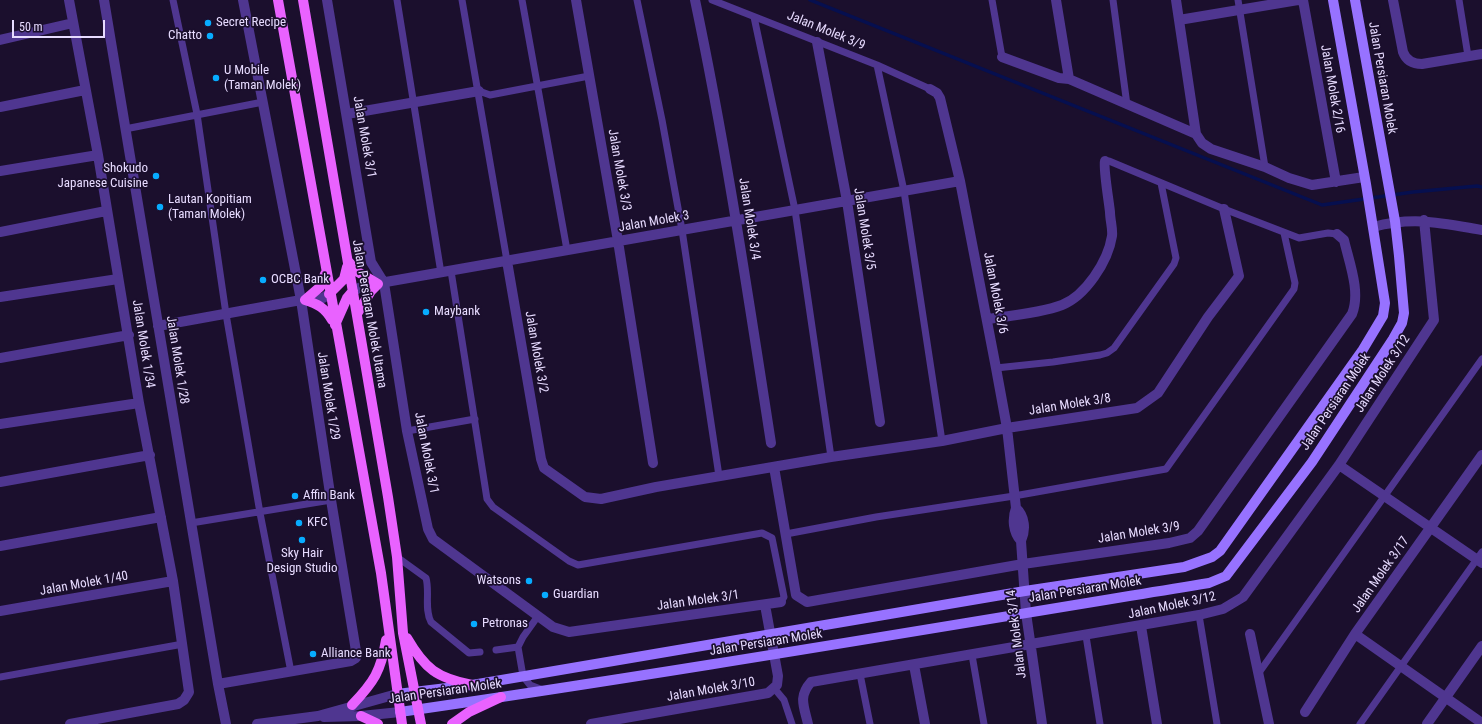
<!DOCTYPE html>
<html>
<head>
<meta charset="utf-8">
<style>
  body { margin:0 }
  #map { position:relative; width:1482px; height:724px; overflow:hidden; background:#1b0f2d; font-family:"Roboto Condensed",sans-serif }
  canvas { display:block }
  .scale { position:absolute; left:12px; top:20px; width:93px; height:18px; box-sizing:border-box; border:2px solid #e7dbff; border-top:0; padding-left:5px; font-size:12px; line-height:14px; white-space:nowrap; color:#e7dbff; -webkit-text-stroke:3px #1b0f2d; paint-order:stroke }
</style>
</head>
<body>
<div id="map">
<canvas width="1482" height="724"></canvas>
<div class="scale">50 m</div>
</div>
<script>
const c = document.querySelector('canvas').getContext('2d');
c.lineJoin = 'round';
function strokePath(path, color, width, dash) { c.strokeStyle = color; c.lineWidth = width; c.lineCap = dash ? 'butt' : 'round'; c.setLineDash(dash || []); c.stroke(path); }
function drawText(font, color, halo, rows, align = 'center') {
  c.font = font + ' "Roboto Condensed",sans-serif'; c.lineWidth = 3.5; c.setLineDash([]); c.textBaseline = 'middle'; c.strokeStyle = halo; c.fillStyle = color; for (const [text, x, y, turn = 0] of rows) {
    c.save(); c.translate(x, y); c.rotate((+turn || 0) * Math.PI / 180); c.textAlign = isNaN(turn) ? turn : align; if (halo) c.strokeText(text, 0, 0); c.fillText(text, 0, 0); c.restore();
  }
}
strokePath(new Path2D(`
  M810,0L1322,205L1413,192L1477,186L1482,187`), '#060f4f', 3.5);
strokePath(new Path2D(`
  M173,0L197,114L226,314L260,513L291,672
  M397,0L441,273
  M462,0L507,261
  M522,0L567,250
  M637,0L662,120L682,230L719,476
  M712,0L877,65L930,89
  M992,0L1002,57
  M1113,0L1127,105
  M1238,0L1265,167
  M1459,0L1468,56
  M754,17L795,210L831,457
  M877,65L904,191L942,441
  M479,91L490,95L589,76
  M125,129L263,102
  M1105,161H1109L1224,209L1299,238L1328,233L1337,234
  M451,271L487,499L493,507L569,561L578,565L762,533L772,538L784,597L781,602
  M996,368L1053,362L1100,355L1107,353L1114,348L1174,264L1176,258L1161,183
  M407,431L475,419
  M191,523L331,500
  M786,534L876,517L1014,496L1166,469L1294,289L1295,283L1284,233
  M397,557L426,578C430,592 424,609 431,622L469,653L480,652
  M1199,615L1217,724
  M538,616L523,637L518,647L523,676L530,685L543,690
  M1086,636L1100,724
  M496,650L518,647
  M972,655L984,724
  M860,674L870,724
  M1258,674L1482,359
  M0,677L183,644
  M774,688L784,700L792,724
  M1360,724L1482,552`), '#4f3690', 7);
strokePath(new Path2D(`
  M69,0L98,155L139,403L173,581L189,692L184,700L178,704L70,724
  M104,0L218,684L226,724
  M327,0L371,262L384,283L407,431L428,529L433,539L553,627L569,632L781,602
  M576,0L618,241L653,463
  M695,0C726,147 748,295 771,443
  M1056,0L1069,79
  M1176,0L1196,134
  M1303,0L1336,182
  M1393,0L1403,52C1406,60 1413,64 1422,64L1482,54
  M1179,20L1298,0
  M0,40L73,23
  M817,42L847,201L880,422
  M1002,57L1059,78L1069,79L1196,134L1202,143L1211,149L1265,167L1289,178L1312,185L1364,177
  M930,89L937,93L940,98L960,181L996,368L1007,428L1016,508C1012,519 1013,532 1021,541
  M0,107L85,90
  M347,114L479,91
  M0,171L98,155
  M1373,227C1414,216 1441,223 1482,230
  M0,232L106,211
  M507,261L541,459L544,468L585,497L601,499L656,487L831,457L942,441L1007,428L1137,408L1158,393L1208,317L1239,276L1224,209
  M353,291L363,286L960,181
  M0,297L118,279
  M987,319C1009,316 1041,313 1062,305C1085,296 1108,262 1112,236C1113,229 1110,220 1110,212C1109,202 1103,167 1105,161
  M158,326L301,300L323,298L329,294
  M0,358L129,335
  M0,424L139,403
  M1339,465L1482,563
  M774,467L796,595L807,602L1023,564L1169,543L1190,538L1198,531L1352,314C1361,292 1349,262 1344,240L1337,234
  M0,482L150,455
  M1016,508C1025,516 1026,530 1021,541L1026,613L1042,724
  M0,546L161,517
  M0,611L173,581
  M1141,626L1157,724
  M1250,634L1269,724
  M1355,634L1482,723
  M914,665L925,724
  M218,684L351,661L356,658V651L331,500L301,300L243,0
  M1305,712L1355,634L1482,455
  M591,724L768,693L777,685L778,676L765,605
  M808,724C804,706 798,697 811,682L1199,615L1223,609L1243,597L1339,465L1434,320L1424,220
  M1427,724L1482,646`), '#4f3690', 10);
strokePath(new Path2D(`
  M324,717L361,716L400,712
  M257,724L318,716L397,694`), '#4f3690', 10);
strokePath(new Path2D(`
  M397,694L472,685L1025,591L1184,567L1212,557L1220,551L1362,351L1383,316L1385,303L1366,184L1333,0
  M400,712C670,673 939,627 1209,583L1226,576L1312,462L1393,339L1402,323L1404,313L1399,256L1395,221L1355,0`), '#9772ff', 10);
strokePath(new Path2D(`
  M278,0L381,573L402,724
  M303,0L388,497L397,557L403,633L421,724
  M348,261L358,272L378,284L371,291L357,314
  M329,294L344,279L347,267
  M305,300C318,304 325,308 332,320
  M305,300L320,287L325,274
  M335,325L347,298L353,291
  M407,638C425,669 437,678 472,685
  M352,705C374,682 381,671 386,640
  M361,716L378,724
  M452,724L469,712L501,697`), '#e962ff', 10);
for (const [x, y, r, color] of [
  [208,23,4,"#07acff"],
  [210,36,4,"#07acff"],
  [216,78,4,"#07acff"],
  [156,176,4,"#07acff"],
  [160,207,4,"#07acff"],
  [263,280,4,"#07acff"],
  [426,312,4,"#07acff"],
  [295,496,4,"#07acff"],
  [299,523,4,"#07acff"],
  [302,540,4,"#07acff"],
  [529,581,4,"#07acff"],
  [545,595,4,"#07acff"],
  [474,624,4,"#07acff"],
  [313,654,4,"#07acff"]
]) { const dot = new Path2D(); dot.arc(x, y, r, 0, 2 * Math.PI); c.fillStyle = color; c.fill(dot); strokePath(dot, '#1b0f2d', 1.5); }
drawText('13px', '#e7dbff', '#1b0f2d', [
  ["Secret Recipe",216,23],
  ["Chatto",202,36,"right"],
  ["U Mobile",224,71],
  ["(Taman Molek)",224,86],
  ["Shokudo",148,169,"right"],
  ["Japanese Cuisine",148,184,"right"],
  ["Lautan Kopitiam",168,200],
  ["(Taman Molek)",168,215],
  ["OCBC Bank",271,280],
  ["Maybank",434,312],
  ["Affin Bank",303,496],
  ["KFC",307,523],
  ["Sky Hair",302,554,"center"],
  ["Design Studio",302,569,"center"],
  ["Watsons",521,581,"right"],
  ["Guardian",553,595],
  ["Petronas",482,624],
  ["Alliance Bank",321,654]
], 'left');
drawText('13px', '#e7dbff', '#1b0f2d', [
  ["Jalan Molek 3/9",826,31,22],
  ["Jalan Persiaran Molek",1382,78,80],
  ["Jalan Molek 2/16",1332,89,80],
  ["Jalan Molek 3/1",364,137,80],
  ["Jalan Molek 3/3",619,170,80],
  ["Jalan Molek 3/4",749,219,81],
  ["Jalan Molek 3",654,222,-10],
  ["Jalan Molek 3/5",864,229,81],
  ["Jalan Molek 3/6",995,293,79],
  ["Jalan Persiaran Molek Utama",369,314,80],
  ["Jalan Molek 1/34",143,344,81],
  ["Jalan Molek 3/2",536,352,80],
  ["Jalan Molek 1/28",177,360,81],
  ["Jalan Molek 3/12",1383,374,-57],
  ["Jalan Molek 1/29",328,396,81],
  ["Jalan Persiaran Molek",1336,402,-56],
  ["Jalan Molek 3/8",1070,405,-9],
  ["Jalan Molek 3/1",426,453,79],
  ["Jalan Molek 3/9",1139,533,-9],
  ["Jalan Molek 3/17",1381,575,-55],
  ["Jalan Molek 1/40",84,584,-10],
  ["Jalan Persiaran Molek",1085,590,-9],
  ["Jalan Molek 3/1",698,601,-8],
  ["Jalan Molek 3/12",1172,606,-12],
  ["Jalan Molek 3/14",1017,634,-97],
  ["Jalan Persiaran Molek",766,643,-9],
  ["Jalan Molek 3/10",711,690,-10],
  ["Jalan Persiaran Molek",445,692,-8]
]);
</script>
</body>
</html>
